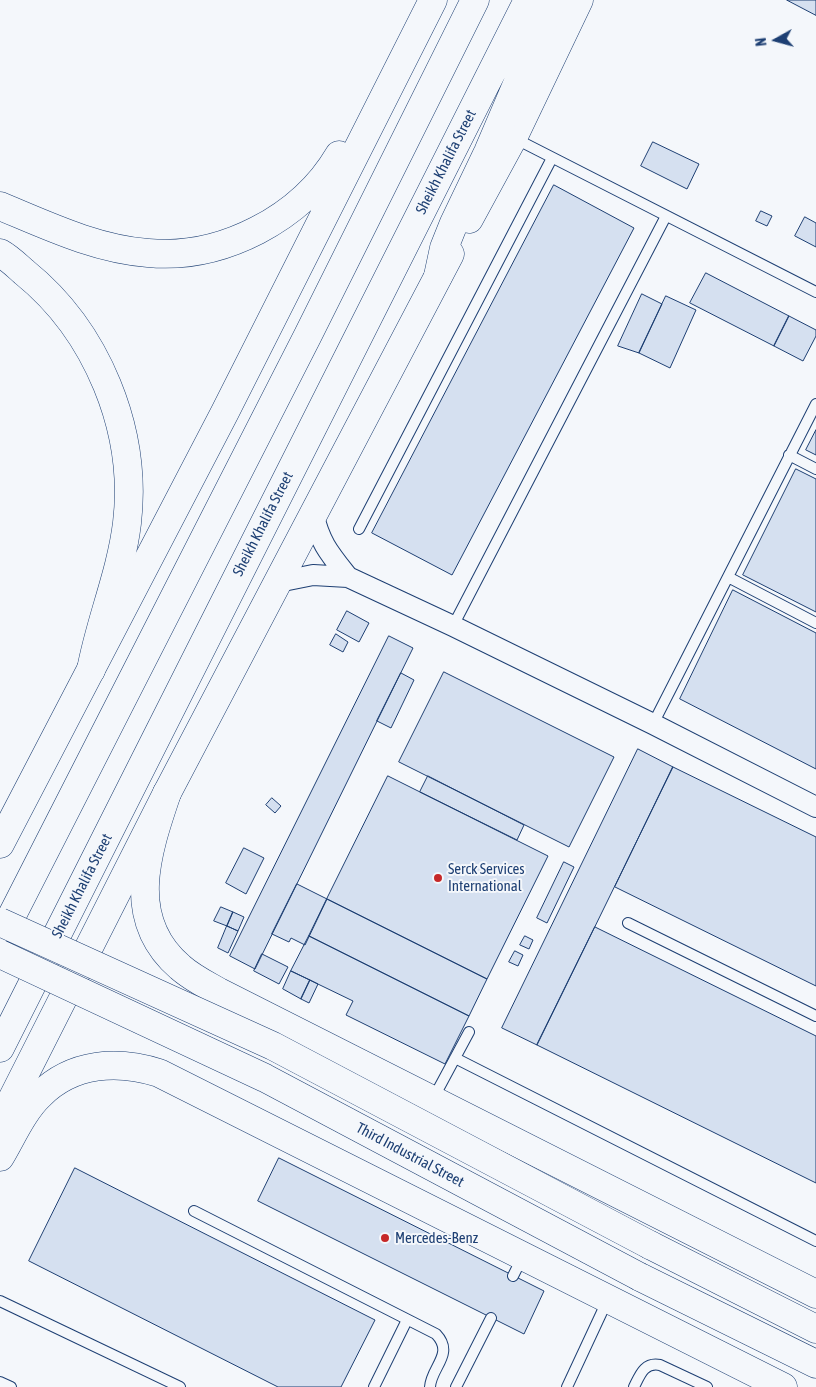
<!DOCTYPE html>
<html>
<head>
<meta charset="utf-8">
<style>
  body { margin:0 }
  #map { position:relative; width:816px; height:1387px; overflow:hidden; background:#f4f7fb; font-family:"Asap Condensed",sans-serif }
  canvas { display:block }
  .north { position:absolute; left:751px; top:15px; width:50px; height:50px; -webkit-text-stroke:4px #f4f7fb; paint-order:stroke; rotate:263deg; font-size:14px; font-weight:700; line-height:20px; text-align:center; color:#1d3f73 }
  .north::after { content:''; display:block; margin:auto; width:18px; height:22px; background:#1d3f73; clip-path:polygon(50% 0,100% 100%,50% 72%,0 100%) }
</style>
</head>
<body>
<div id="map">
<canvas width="816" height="1387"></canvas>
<div class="north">N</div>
</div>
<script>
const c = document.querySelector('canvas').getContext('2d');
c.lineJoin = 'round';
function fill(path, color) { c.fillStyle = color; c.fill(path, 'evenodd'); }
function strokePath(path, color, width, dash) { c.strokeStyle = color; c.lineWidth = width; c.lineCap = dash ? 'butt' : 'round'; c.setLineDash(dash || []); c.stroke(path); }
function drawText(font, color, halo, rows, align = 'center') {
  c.font = font + ' "Asap Condensed",sans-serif'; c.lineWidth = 4; c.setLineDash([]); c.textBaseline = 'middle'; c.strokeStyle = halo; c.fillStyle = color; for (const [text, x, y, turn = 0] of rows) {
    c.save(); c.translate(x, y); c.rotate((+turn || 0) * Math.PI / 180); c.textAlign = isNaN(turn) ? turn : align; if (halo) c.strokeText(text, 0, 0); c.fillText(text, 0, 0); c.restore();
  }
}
const building = new Path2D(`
  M787,0H816V15Z
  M653,142L699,164L687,189L641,166Z
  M554,185L634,228L452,575L372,533Z
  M761,211L772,216L767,226L756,221Z
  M805,217L816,223V247L795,236Z
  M706,273L789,316L774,346L690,303Z
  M642,294L662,304L639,353L618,346Z
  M666,296L696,310L670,368L639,353Z
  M789,316L816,330V336L803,361L774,346Z
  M816,430V455L806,450Z
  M796,469L816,479V612L743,575Z
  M733,590L816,633V769L680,699Z
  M347,611L369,623L359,642L337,630Z
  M336,634L348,642L343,652L330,645Z
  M389,636L413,648L255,969L230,956Z
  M444,672L614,757L569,847L399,762Z
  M401,673L414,680L391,728L377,721Z
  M638,749L673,767L537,1045L502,1028Z
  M673,767L816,837V986L615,887Z
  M388,776L548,856L487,979L327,899Z
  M428,776L524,825L517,840L420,792Z
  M272,798L281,806L275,813L266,805Z
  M244,848L264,858L246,894L226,883Z
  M564,862L574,867L547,923L537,918Z
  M297,884L327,899L305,945L291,938L289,942L272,934Z
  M327,899L487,979L469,1016L309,936Z
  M221,907L233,912L227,926L214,921Z
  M233,912L244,917L238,931L227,926Z
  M227,926L238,931L228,953L218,948Z
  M595,927L816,1036V1183L537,1045Z
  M309,936L469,1016L445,1064L346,1015L353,1001L291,971Z
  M525,936L533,940L529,949L520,945Z
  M515,951L523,955L518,966L509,962Z
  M262,954L288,967L279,984L254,971Z
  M291,971L310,980L301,999L283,989Z
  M310,980L318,984L309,1003L301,999Z
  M279,1158L544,1291L524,1334L258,1201Z
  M75,1168L375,1320L341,1387H278L29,1261Z`);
fill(building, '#d5e0f0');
strokePath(building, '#1d3f73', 1);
const lane = new Path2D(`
  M514,138L816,292
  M789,455L816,469
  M359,529L552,158
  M728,577L816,623
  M453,626L666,216
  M653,724L816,404
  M628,923L816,1016
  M455,1058L816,1241
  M433,1099L469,1032
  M194,1211L436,1334C455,1354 431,1367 430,1387
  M513,1276L523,1256
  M0,1301L180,1387
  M0,1382L11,1387
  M374,1387L407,1320
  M456,1387L491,1318
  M567,1387L608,1299
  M634,1387C640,1375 644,1362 660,1365L707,1387`);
const street = new Path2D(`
  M313,513C320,543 329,553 348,577
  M278,582L313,575L348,577L453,626L653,724L816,807`);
const secondary = new Path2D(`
  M0,206C48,226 96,249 148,253C222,260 302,218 339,155
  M469,219L513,138L579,0
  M0,844L225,412L433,0
  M0,1123L167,793L450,254`);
const primary = new Path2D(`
  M0,253C9,258 16,265 24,272C97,331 138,430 127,523C121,573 100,621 91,670
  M167,793C147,852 124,919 180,967C191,977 205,984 219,992L816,1294
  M0,1157C12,1137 23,1111 40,1095C73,1062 118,1060 159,1073L783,1387
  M650,1245L816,1329
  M640,1277L816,1364`);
const highway = new Path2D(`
  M438,276L444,248L454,223L488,152L553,0
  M0,939L308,335L475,0
  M0,1048L528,0`);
strokePath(lane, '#1d3f73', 12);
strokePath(street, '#1d3f73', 22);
strokePath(secondary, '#1d3f73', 29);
strokePath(primary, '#1d3f73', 29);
strokePath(highway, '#1d3f73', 29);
strokePath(lane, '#f4f7fb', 10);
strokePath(street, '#f4f7fb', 20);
strokePath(secondary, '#f4f7fb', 28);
strokePath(primary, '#f4f7fb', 28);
strokePath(highway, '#f4f7fb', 28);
const primaryBridge = new Path2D(`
  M0,922L273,1046L650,1245
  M0,954L265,1078L640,1277`);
strokePath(primaryBridge, '#1d3f73', 29, []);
strokePath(primaryBridge, '#f4f7fb', 28);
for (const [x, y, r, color] of [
  [438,878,5,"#c62828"],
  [385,1238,5,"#c62828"]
]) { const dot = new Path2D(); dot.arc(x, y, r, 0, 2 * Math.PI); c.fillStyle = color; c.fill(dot); strokePath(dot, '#f4f7fb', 2); }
drawText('15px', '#1d3f73', '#f4f7fb', [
  ["Sheikh Khalifa Street",446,162,-63],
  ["Sheikh Khalifa Street",263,524,-63],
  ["Sheikh Khalifa Street",82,886,-63],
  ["Third Industrial Street",410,1155,28]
]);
drawText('15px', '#1d3f73', '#f4f7fb', [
  ["Serck Services",448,869],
  ["International",448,886],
  ["Mercedes-Benz",395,1238]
], 'left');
</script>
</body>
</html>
